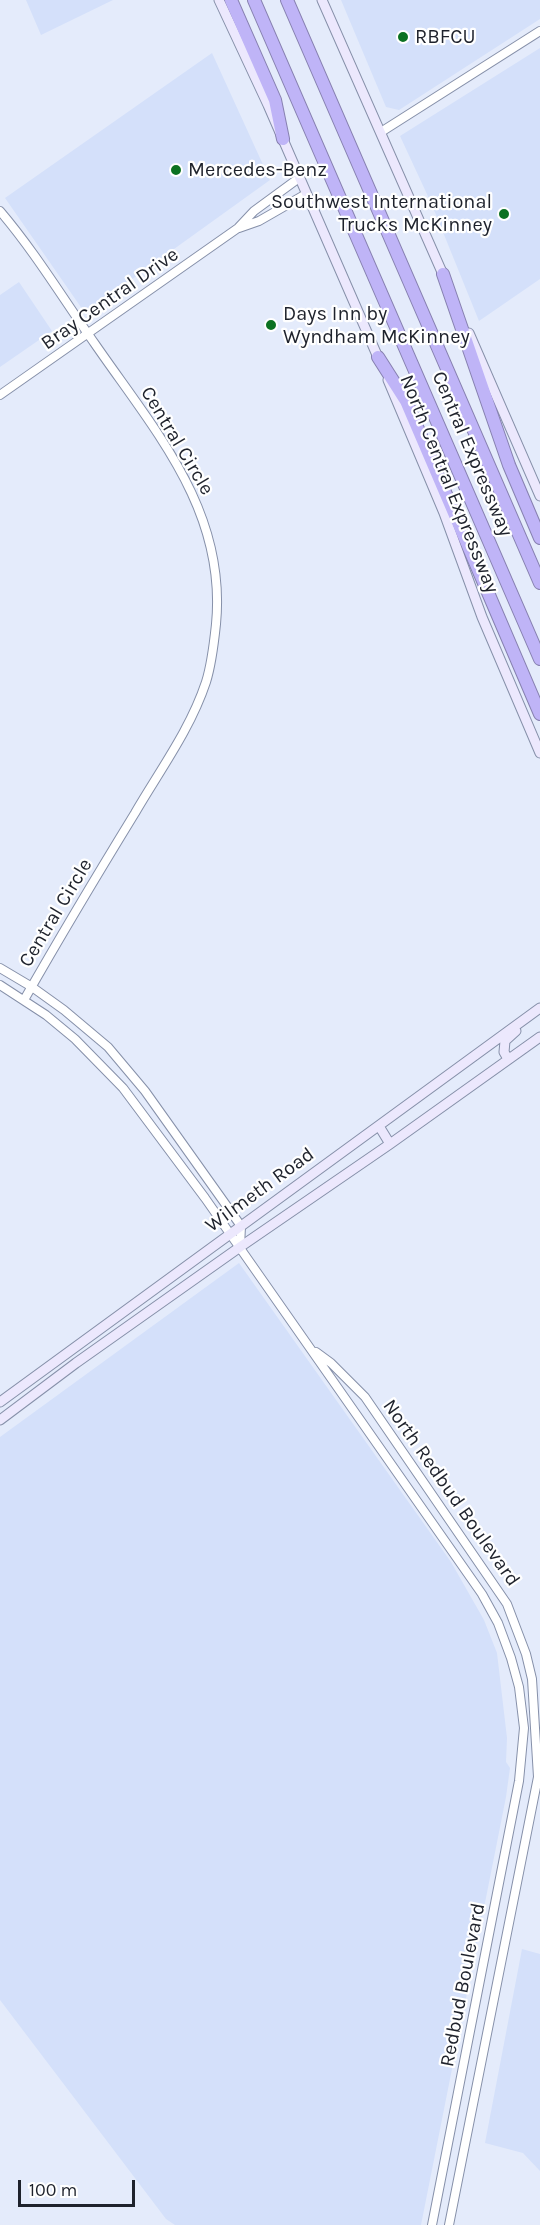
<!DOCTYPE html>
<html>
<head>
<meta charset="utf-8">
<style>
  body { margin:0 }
  #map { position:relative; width:540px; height:2225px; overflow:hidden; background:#e4ebfb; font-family:Karla,sans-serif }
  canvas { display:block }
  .scale { position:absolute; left:18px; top:2180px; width:117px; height:27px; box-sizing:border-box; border:3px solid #1e222c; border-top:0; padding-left:8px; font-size:18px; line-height:21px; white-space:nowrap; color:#1e222c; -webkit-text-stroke:4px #fff; paint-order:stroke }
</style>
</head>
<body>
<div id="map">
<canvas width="540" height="2225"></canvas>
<div class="scale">100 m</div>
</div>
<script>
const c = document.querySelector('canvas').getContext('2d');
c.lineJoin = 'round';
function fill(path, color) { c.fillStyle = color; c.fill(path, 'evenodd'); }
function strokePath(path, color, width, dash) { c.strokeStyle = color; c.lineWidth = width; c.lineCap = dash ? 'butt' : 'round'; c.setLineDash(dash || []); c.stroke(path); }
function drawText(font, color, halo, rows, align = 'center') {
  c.font = font + ' Karla,sans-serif'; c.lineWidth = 4.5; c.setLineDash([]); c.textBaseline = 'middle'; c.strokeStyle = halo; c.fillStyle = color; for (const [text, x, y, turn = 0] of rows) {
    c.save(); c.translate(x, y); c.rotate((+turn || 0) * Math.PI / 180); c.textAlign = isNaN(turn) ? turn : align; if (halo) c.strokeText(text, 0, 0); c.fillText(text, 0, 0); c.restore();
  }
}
fill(new Path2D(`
  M26,0H113L41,35Z
  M341,0H540V19L399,110L386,107Z
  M540,48V279L479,321L432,205L400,136Z
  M212,53L270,180L85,313L5,198Z
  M19,282L52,331L0,367V295Z
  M239,1263L451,1562L484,1620L497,1653L507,1738L506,1762L510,1768L506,1797L421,2225H175L166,2219L0,2000V1437Z
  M522,1949L540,1954V2171L523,2153L485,2143Z`), '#d4e0fa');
const tertiary = new Path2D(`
  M381,132L540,31
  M0,211C35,252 64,300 95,344C155,431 227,511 216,624C214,643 212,663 206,682C190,730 160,770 135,813C97,875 60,937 24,1000
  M239,228L259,221L306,194
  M0,395L238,228L254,211L299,178
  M0,968L32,987L64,1010L108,1047L145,1091L241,1226L240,1247
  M0,985L46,1015L75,1039L123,1088L205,1198L482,1594L498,1623L511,1658L519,1687L524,1728L519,1781L432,2225
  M316,1352L331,1363L365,1397L507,1604L526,1654L532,1679L538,1777L449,2225`);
const secondary = new Path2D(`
  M219,0L268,105L380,362
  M322,0L445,279
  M469,333L540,496
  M388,380L444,513L482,617L540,753
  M508,1059L504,1052L505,1041L516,1031
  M379,1126L390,1144
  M0,1402L540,1008
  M0,1420L76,1363L240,1247L390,1144L540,1037`);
const motorway = new Path2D(`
  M231,0L275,100L283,139
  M254,0L540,659
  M287,0L540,583
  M443,274L509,465L540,538
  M378,357L406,401L540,714`);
strokePath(tertiary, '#8690a9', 10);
strokePath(secondary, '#8690a9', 11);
strokePath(motorway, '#8781b0', 14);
strokePath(tertiary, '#fff', 8);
strokePath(secondary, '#ece8fd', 9);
strokePath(motorway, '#bfb4f7', 12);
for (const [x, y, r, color] of [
  [403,37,6,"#0b7121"],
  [176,170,6,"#0b7121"],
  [504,214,6,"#0b7121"],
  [271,325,6,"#0b7121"]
]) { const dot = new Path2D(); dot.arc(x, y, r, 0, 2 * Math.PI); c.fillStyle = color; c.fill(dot); strokePath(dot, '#fff', 2); }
drawText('20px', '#1e222c', '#fff', [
  ["RBFCU",415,37],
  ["Mercedes-Benz",188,170],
  ["Southwest International",492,202,"right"],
  ["Trucks McKinney",492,225,"right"],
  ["Days Inn by",283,314],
  ["Wyndham McKinney",283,337]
], 'left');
drawText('20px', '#1e222c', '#fff', [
  ["Bray Central Drive",110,299,-35],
  ["Central Circle",177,441,59],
  ["Central Expressway",472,454,67],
  ["North Central Expressway",449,484,68],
  ["Central Circle",56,913,-59],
  ["Wilmeth Road",260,1190,-36],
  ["North Redbud Boulevard",451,1493,55],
  ["Redbud Boulevard",463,1985,-79]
]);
</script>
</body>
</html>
